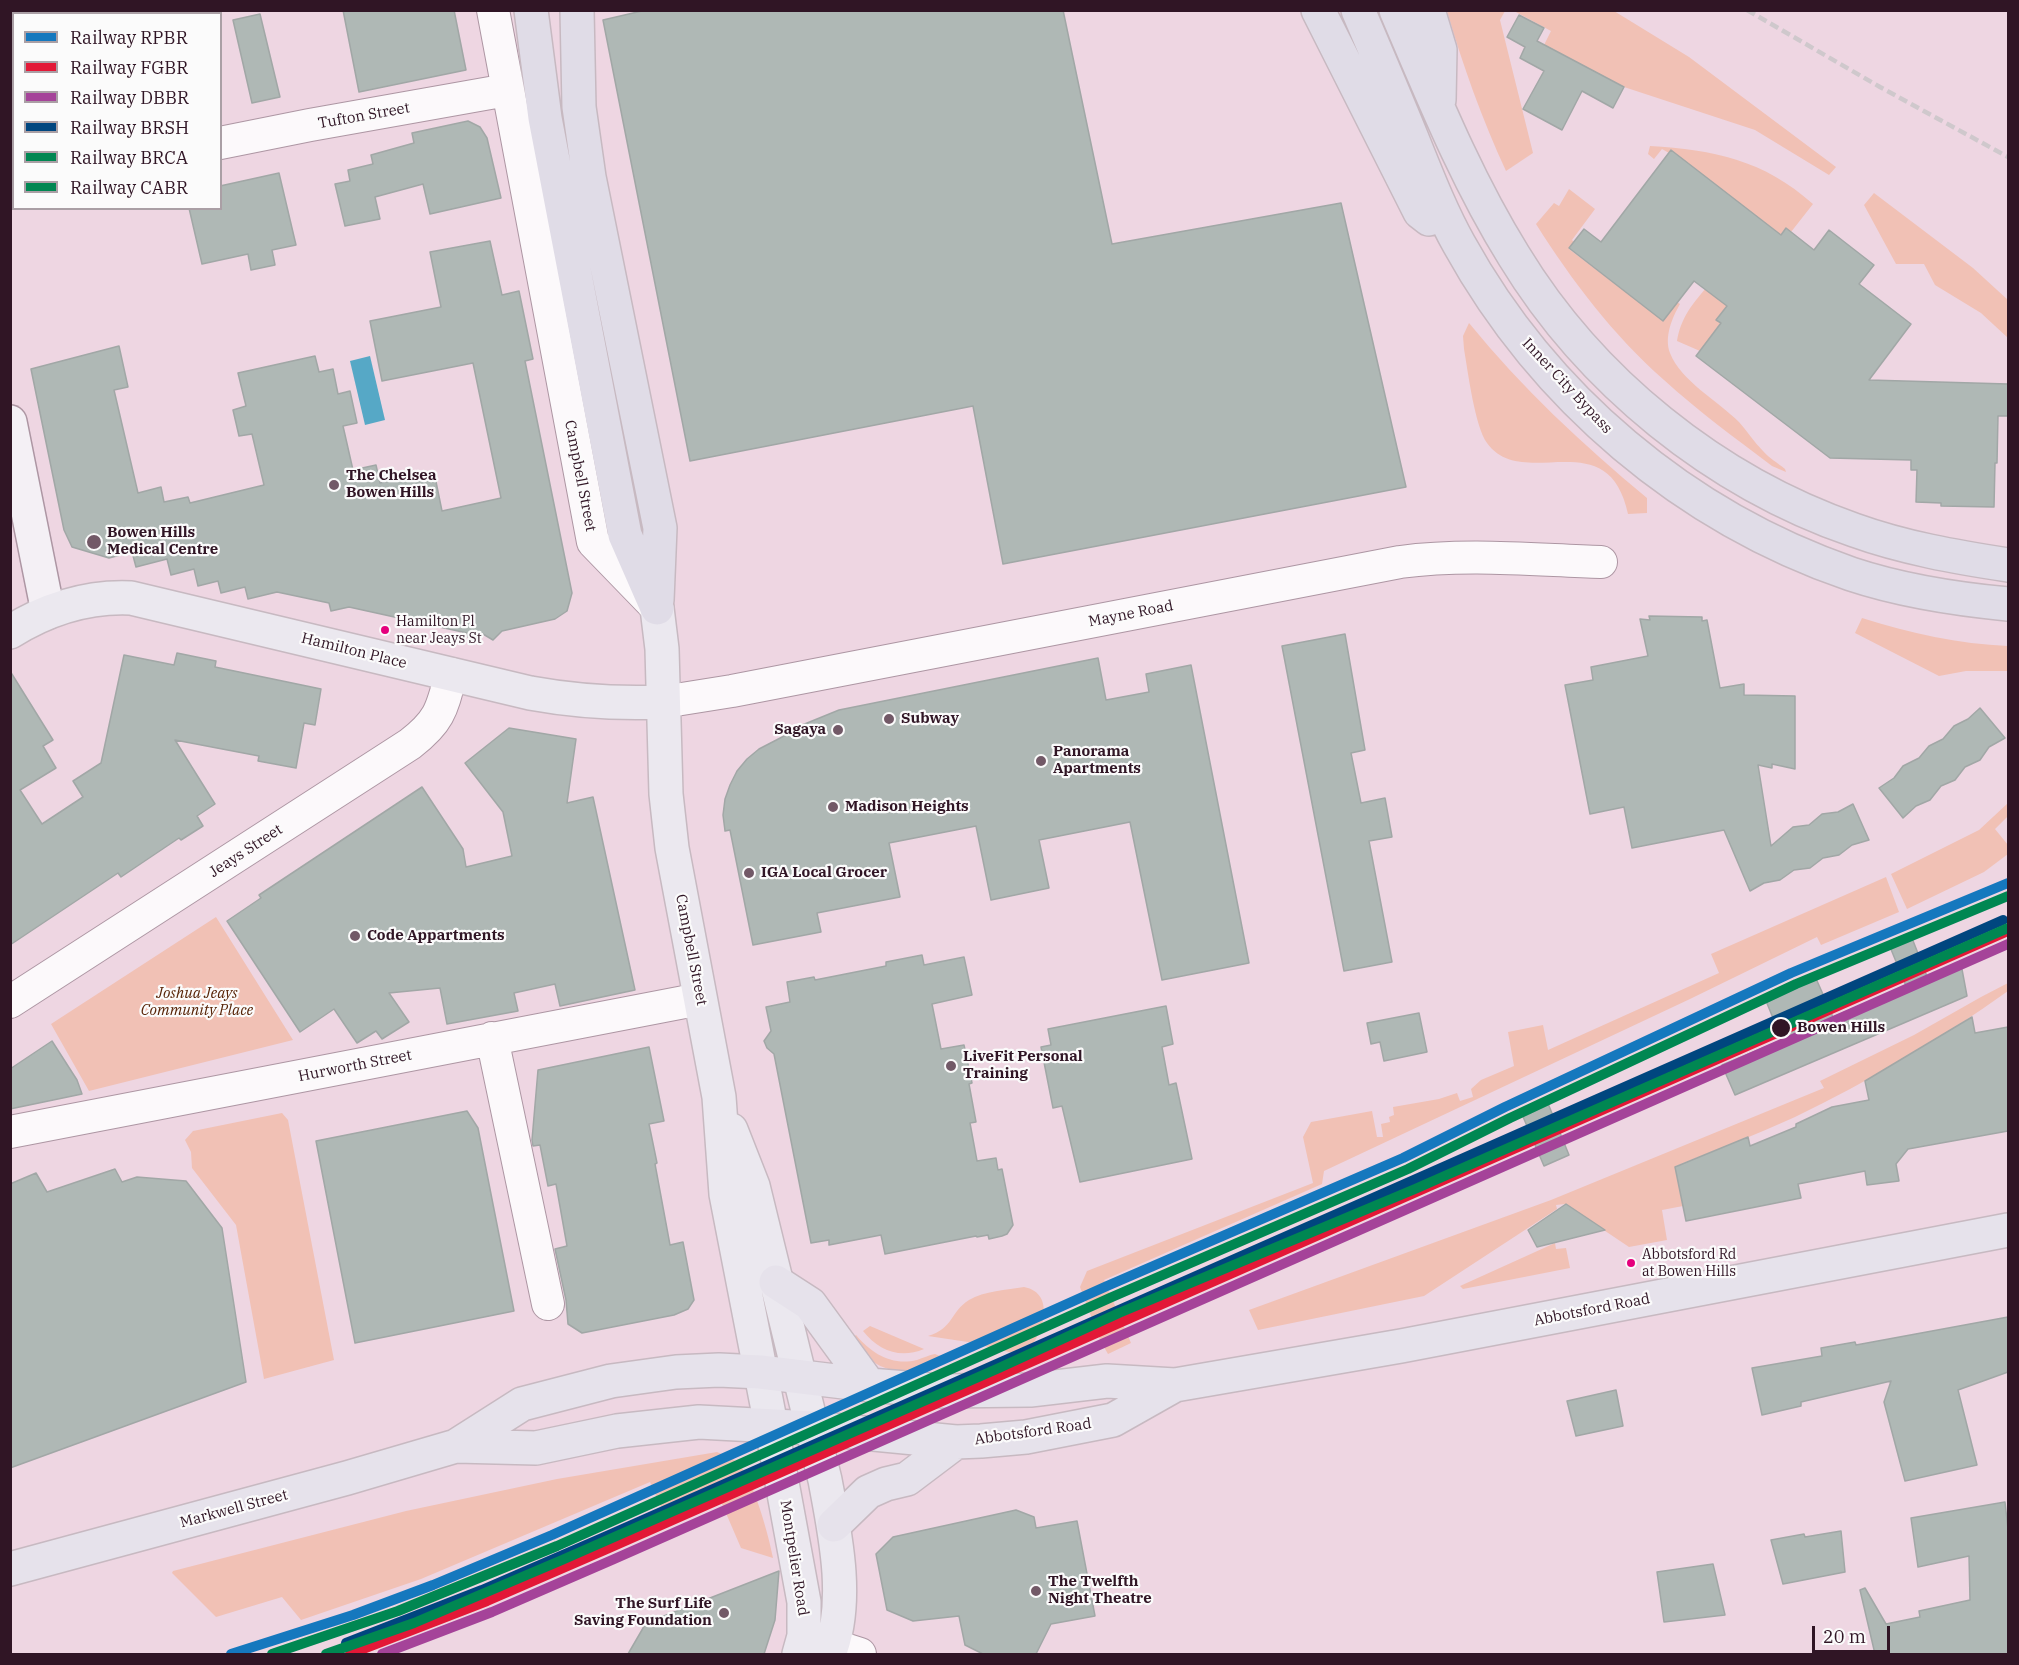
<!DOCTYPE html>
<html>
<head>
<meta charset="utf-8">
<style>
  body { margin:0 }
  #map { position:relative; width:2019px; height:1665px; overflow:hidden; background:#eed6e2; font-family:"IBM Plex Serif",serif }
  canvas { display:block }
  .frame { position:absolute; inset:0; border:12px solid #301525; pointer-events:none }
  .legend { position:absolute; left:12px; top:12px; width:210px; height:198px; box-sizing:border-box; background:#fbfbfb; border:2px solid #aa9fa5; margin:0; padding:8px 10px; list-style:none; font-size:18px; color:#301525 }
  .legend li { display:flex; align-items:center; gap:12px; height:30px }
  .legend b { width:30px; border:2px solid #aa9fa5 }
  .scale { position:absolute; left:1812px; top:1626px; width:78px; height:27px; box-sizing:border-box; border:3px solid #301525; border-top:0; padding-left:8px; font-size:18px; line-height:21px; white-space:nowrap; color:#301525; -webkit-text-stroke:4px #fbfbfb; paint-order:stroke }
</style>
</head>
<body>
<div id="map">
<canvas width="2019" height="1665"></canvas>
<div class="frame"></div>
<ul class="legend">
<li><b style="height:8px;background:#1578be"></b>Railway RPBR</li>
<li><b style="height:8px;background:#e31837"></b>Railway FGBR</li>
<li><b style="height:8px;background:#a54399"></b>Railway DBBR</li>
<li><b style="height:8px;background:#00467f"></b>Railway BRSH</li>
<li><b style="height:8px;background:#008752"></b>Railway BRCA</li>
<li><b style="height:8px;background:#008752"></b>Railway CABR</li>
</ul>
<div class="scale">20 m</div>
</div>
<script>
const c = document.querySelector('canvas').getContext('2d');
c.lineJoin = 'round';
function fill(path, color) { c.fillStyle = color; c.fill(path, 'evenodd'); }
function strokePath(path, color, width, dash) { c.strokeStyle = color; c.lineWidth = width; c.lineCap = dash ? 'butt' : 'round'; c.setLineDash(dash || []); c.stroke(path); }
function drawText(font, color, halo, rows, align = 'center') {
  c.font = font + ' "IBM Plex Serif",serif'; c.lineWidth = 4.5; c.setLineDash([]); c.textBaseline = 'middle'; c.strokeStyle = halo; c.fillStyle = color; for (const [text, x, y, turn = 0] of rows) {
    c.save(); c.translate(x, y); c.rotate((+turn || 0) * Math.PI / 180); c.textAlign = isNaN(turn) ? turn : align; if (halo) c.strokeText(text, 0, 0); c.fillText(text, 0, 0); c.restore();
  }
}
fill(new Path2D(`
  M1447,11H1505L1500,20L1533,153L1506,171C1482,119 1463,66 1447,11Z
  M1514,11H1614L1689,57L1836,167L1829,175L1755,130L1624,87L1544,45L1551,31Z
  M1650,146C1714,150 1764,160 1813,204L1791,232L1786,228L1716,320L1721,323L1700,351L1677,341C1681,318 1691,306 1705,289L1715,296L1671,150L1669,153L1662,149L1654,159L1648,154Z
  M1569,189L1595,209L1572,240L1574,242L1569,249L1663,320L1677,302L1680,304C1672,318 1664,337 1670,353C1681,381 1718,401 1739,422C1747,431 1754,442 1763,451C1769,458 1778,463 1785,469L1786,472L1772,466C1735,438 1698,411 1664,380C1613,335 1572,281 1536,224L1554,203L1559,206Z
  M1874,193L1973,268L2008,300V338L1981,313L1935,285L1924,264H1896L1864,205Z
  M1469,323C1522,388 1582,444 1647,498V513L1628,514C1608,420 1523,493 1487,443C1475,427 1468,372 1464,349L1463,336Z
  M1862,618C1910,633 1959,644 2008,646V671H1966L1939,676L1855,633Z
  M2008,803V816L1995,829L2008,845V854L1984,872L1907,909L1891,874L1979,830Z
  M1886,877L1899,912L1821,945L1817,937L1690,999L1324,1171L1322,1184L1104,1280L1131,1343L1108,1354L1100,1340L1080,1287L1087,1271L1313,1183L1303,1137L1311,1122L1372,1111L1377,1137H1383L1381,1124L1390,1122L1389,1117L1394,1115L1393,1107L1439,1099L1457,1093L1460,1101L1473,1097L1471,1089L1481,1080L1514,1066L1508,1032L1543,1025L1548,1050L1719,973L1711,954Z
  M216,917L293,1040L89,1091L51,1024Z
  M2008,983V991C1941,1039 1869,1081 1795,1117C1756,1135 1715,1150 1676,1166L1683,1206L1662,1210L1667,1240L1629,1247L1565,1204L1556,1205L1557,1209L1424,1296L1258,1330L1249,1310L1551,1200L1802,1097L1824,1088L1820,1081L1914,1035L1981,997Z
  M282,1113L288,1120L334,1360L264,1379L236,1225L192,1168L191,1152L185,1140L193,1131Z
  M1555,1243L1556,1249L1566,1248L1570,1268L1463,1289L1460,1286Z
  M1024,1287C1057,1293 1043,1337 1025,1353L1017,1354L968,1342L928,1336C954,1328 950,1312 969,1300C984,1291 1007,1290 1024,1287Z
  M870,1326L924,1349C900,1359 879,1351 863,1331Z
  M856,1335C872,1354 892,1366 917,1360C923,1358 929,1355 935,1354L952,1361C940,1363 931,1366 920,1369C887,1377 871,1362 849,1341Z
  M717,1452C724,1455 733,1458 738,1463C753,1478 769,1536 773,1558L741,1548L716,1490L663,1512L650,1482L421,1579L301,1620L282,1597L216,1617L172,1573L173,1571L406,1511L557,1479Z`), '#f1c1b5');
fill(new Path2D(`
  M370,356L385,420L365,425L350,361Z`), '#56a8c6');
const building = new Path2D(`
  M343,10H454L466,70L359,92Z
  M646,10H1063L1112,244L1341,203L1406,487L1003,564L973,406L690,461L603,20Z
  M260,14L280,97L252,103L233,20Z
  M1519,15L1544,28L1537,41L1624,87L1613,108L1582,91L1562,130L1523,109L1544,71L1520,58L1525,47L1507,37Z
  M468,121L480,127L487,138L501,198L430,214L423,184L375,197L380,219L345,226L335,184L350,181L348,170L373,164L371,155L414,143L412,133Z
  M1671,150L1781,235L1786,228L1814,250L1829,230L1874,265L1859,284L1911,324L1869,380L2008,384V416H1998L1997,463H1995L1994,507L1941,506V503L1916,502L1917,470H1911V460L1830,458L1696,356L1721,323L1716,320L1727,306L1694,281L1663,321L1569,248L1584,229L1601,242Z
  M279,173L296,245L272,250L275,265L251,270L248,254L202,264L189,208H220V186Z
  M490,241L502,295L519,291L533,359L525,361L572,593L567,611L555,619L502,631L493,640L483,634L468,637L467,633L349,607L331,611L329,603L277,592L248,599L245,587L221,593L218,581L198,586L194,569L171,575L167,559L136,567L132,552L109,558L72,547L64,530L31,369L119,346L128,387L114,390L138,493L161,487L164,502L188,497L190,503L264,485L252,434L239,436L233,410L246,406L238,373L315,356L319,372L333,369L338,394L350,391L357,423L343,426L353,470L376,465L380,483L434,472L442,511L501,498L473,363L382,381L370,321L441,307L430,252Z
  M1649,616L1702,617V621L1707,620L1720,688L1744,684V695L1795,696V769L1772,764V768L1758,765L1771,846L1793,827L1809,825L1822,814L1838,812L1853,804L1869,840L1852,845L1839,855L1823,858L1810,868L1794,870L1780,880L1764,883L1750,891L1724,830L1632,848L1624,807L1590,814L1565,685L1593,680L1591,667L1648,656L1640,619L1650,620Z
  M1345,634L1365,750L1351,753L1361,803L1385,798L1392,837L1369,841L1392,962L1344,971L1282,646Z
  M177,653L216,661L215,667L321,689L315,725L304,723L296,768L258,761L259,756L175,740L215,804L197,816L203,826L181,840L179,838L121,877L118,873L10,945V671L53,740L43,746L56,768L20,790L42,824L83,797L73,781L101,763L124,655L174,665Z
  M1098,658L1106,700L1149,692L1146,674L1191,665L1249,963L1162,980L1130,822L1039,840L1049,888L991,900L976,826L889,843L900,897L817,913L821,932L753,945L730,830L725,831L723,815L725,799L730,785L737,771L747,759L759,749L786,735L785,732L839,710Z
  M1980,708L2005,738L1989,747L1980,760L1965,767L1955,780L1941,786L1930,800L1916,806L1903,818L1879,788L1894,778L1903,766L1919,758L1929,746L1943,739L1954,726L1968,719Z
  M509,728L576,739L567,803L593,797L635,990L560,1006L555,984L514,993L518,1011L447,1024L440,988L389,993L409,1022L382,1039L376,1031L357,1043L334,1009L300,1032L227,921L261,898L259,895L422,787L463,849L466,867L512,856L503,812L465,763Z
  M1910,933L1928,979L1961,964L1967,996L1735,1095L1722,1065L1782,1040L1764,996L1814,974L1833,1017L1906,986L1888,942Z
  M922,955L924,965L964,957L972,995L932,1004L941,1049L964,1045L972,1083L969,1084L976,1122L970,1123L977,1161L996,1158L998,1170L1002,1169L1013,1225L1007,1234L1002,1236L989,1239L988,1235L977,1237L976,1236L885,1254L881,1235L829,1245V1240L811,1243L774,1054L767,1048L764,1041L771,1031L766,1007L790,1002L787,982L814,977L815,980L886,966V962Z
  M1166,1006L1173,1044L1162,1047L1169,1085L1176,1083L1192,1159L1080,1182L1062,1106L1053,1108L1041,1047L1051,1045L1048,1029Z
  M1419,1013L1427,1052L1384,1061L1380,1042L1371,1044L1367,1023Z
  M1972,1017L1975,1033L2008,1027V1131L1908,1149L1896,1164L1899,1181L1867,1185L1865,1171L1798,1184L1801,1198L1686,1221L1675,1167L1748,1137L1750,1146L1796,1127V1124L1832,1107L1869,1100L1865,1081Z
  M52,1041L77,1080L82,1094L10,1109V1069Z
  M649,1047L664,1121L649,1124L657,1163L655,1164L670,1245L683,1242L694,1300L688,1309L674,1315L582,1333L568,1324L566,1300L555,1249L567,1246L556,1184L548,1186L540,1145L533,1146L532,1140L538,1070Z
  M1547,1101L1569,1155L1544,1166L1521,1112Z
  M467,1111L478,1128L514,1311L355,1343L316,1141Z
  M115,1169L122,1182L137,1177L186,1181L222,1228L246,1382L10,1468V1184L36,1173L47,1192Z
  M1566,1204L1605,1230L1537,1247L1528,1230Z
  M2008,1317V1372L1958,1390L1977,1465L1905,1481L1884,1402L1891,1381L1801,1402V1406L1762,1415L1752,1368L1822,1356L1821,1348L1855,1342L1856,1345Z
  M1616,1390L1623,1426L1576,1436L1567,1401Z
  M2005,1502L2008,1529V1654H1875L1860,1590L1865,1588L1886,1624L1920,1617L1919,1611L1970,1600L1969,1556L1918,1567L1911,1518Z
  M1016,1510L1034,1517L1036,1528L1077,1521L1095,1616L1051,1624L1036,1654H983L965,1645L959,1616L913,1621L887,1610L876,1554L893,1537Z
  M1841,1531L1845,1572L1783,1584L1771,1540L1804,1534L1805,1537Z
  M1713,1564L1725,1615L1664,1622L1657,1572Z
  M779,1571L775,1620L764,1654H628L646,1623Z`);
fill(building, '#afb8b5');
strokePath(building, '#a1a7a6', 1.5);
const minor = new Path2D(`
  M493,10L593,542L654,605
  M220,143L310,125L507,90
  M10,185H14
  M663,702L732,691L1400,562C1467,553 1535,560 1601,562
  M10,1002L410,744C440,721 442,709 451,674
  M492,1038L548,1304
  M10,1132L700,999
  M807,1637L860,1654`);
const secondary = new Path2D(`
  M10,422L48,612`);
const primary = new Path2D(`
  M657,608L662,649L666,794L672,848L719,1097L726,1194L778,1461L804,1602V1636L799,1654
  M10,632C47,609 88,596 131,598L530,693C574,701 618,704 663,702
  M731,1130L753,1186L825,1480C835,1533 850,1602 829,1654`);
const trunk = new Path2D(`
  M776,1282L810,1304L869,1385
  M456,1446L536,1448L617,1431L699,1422L812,1428L956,1442L981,1441L1026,1437L1113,1420L1175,1385
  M834,1525L868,1492L886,1484L907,1479L956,1442
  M10,1569L347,1478L456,1446L522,1404L611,1381L676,1372L719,1370L760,1372L869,1385L943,1391L1030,1390L1107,1381L1175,1385L1401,1346L2008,1230`);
const motorway = new Path2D(`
  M531,10L545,118L625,535L657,608
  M577,10L579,107L589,177L660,528L657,600
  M1318,10L1420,212L1429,219
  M1358,10C1376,52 1394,94 1411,136C1426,173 1440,210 1459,244C1544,398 1685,517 1851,574C1902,591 1955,599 2008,604
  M1396,10C1432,94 1466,179 1514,256C1590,381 1715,482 1854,530C1904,548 1956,557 2008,565
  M1428,10L1440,50L1439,100`);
strokePath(minor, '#ad96a3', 34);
strokePath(secondary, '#ad96a3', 36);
strokePath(primary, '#c7b9c1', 36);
strokePath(trunk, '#c7b9c1', 36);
strokePath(motorway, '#c7b9c1', 36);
strokePath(minor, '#fcf9fb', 32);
strokePath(secondary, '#f4f0f5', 33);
strokePath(primary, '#ebe8ef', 33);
strokePath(trunk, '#e6e2eb', 33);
strokePath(motorway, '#e0dce7', 33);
strokePath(new Path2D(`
  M1747,10L1880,87L2008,157`), '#cfc8cc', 4.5, [9, 4.5]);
strokePath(new Path2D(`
  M231,1654L353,1615L433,1585L552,1535L1107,1286L1403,1158L1505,1107L1791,973L2008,883`), '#1578be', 10);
strokePath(new Path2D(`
  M350,1654L487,1601L607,1549L2008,931`), '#e31837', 10);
strokePath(new Path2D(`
  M382,1654L492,1612L612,1560L2008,944`), '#a54399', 10);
strokePath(new Path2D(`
  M346,1643L482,1590L602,1538L2003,920`), '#00467f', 10);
strokePath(new Path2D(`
  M272,1654L398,1611L557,1546L1112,1297L1408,1169L1510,1118L1796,984L2008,896`), '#008752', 10);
strokePath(new Path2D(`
  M326,1654L414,1623L562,1560L999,1368L1119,1313L1415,1189L2008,928`), '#008752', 10);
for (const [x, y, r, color] of [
  [334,485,6,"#725967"],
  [94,542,8,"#725967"],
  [385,630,5,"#e5007d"],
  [889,719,6,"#725967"],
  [838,730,6,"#725967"],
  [1041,761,6,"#725967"],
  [833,807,6,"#725967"],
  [749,873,6,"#725967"],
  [355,936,6,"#725967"],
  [1781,1028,10,"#301525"],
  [951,1066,6,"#725967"],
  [1631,1263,5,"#e5007d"],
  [1036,1591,6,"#725967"],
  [724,1613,6,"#725967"]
]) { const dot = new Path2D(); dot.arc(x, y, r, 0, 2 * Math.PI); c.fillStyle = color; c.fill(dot); strokePath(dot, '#fbfbfb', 2); }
drawText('14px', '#301525', '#fbfbfb', [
  ["Hamilton Pl",396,622],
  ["near Jeays St",396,639],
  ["Abbotsford Rd",1642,1255],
  ["at Bowen Hills",1642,1272]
], 'left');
drawText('15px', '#301525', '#fbfbfb', [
  ["Tufton Street",364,116,-10],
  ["Inner City Bypass",1567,386,47],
  ["Campbell Street",580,476,79],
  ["Mayne Road",1131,614,-11],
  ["Hamilton Place",354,651,14],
  ["Jeays Street",246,851,-33],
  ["Campbell Street",691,950,79],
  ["Hurworth Street",355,1066,-11],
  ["Abbotsford Road",1592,1310,-11],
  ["Abbotsford Road",1033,1432,-8],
  ["Markwell Street",234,1509,-15],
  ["Montpelier Road",794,1558,81]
]);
drawText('bold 15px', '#301525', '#fbfbfb', [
  ["The Chelsea",346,476],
  ["Bowen Hills",346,493],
  ["Bowen Hills",107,533],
  ["Medical Centre",107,550],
  ["Subway",901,719],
  ["Sagaya",826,730,"right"],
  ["Panorama",1053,752],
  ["Apartments",1053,769],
  ["Madison Heights",845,807],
  ["IGA Local Grocer",761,873],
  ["Code Appartments",367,936],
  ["LiveFit Personal",963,1057],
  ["Training",963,1074],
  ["The Twelfth",1048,1582],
  ["Night Theatre",1048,1599],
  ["The Surf Life",712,1604,"right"],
  ["Saving Foundation",712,1621,"right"]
], 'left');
drawText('italic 15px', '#572306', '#fbfbfb', [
  ["Joshua Jeays",197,994],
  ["Community Place",197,1011]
]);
drawText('bold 15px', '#301525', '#fbfbfb', [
  ["Bowen Hills",1797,1028]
], 'left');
</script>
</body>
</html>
